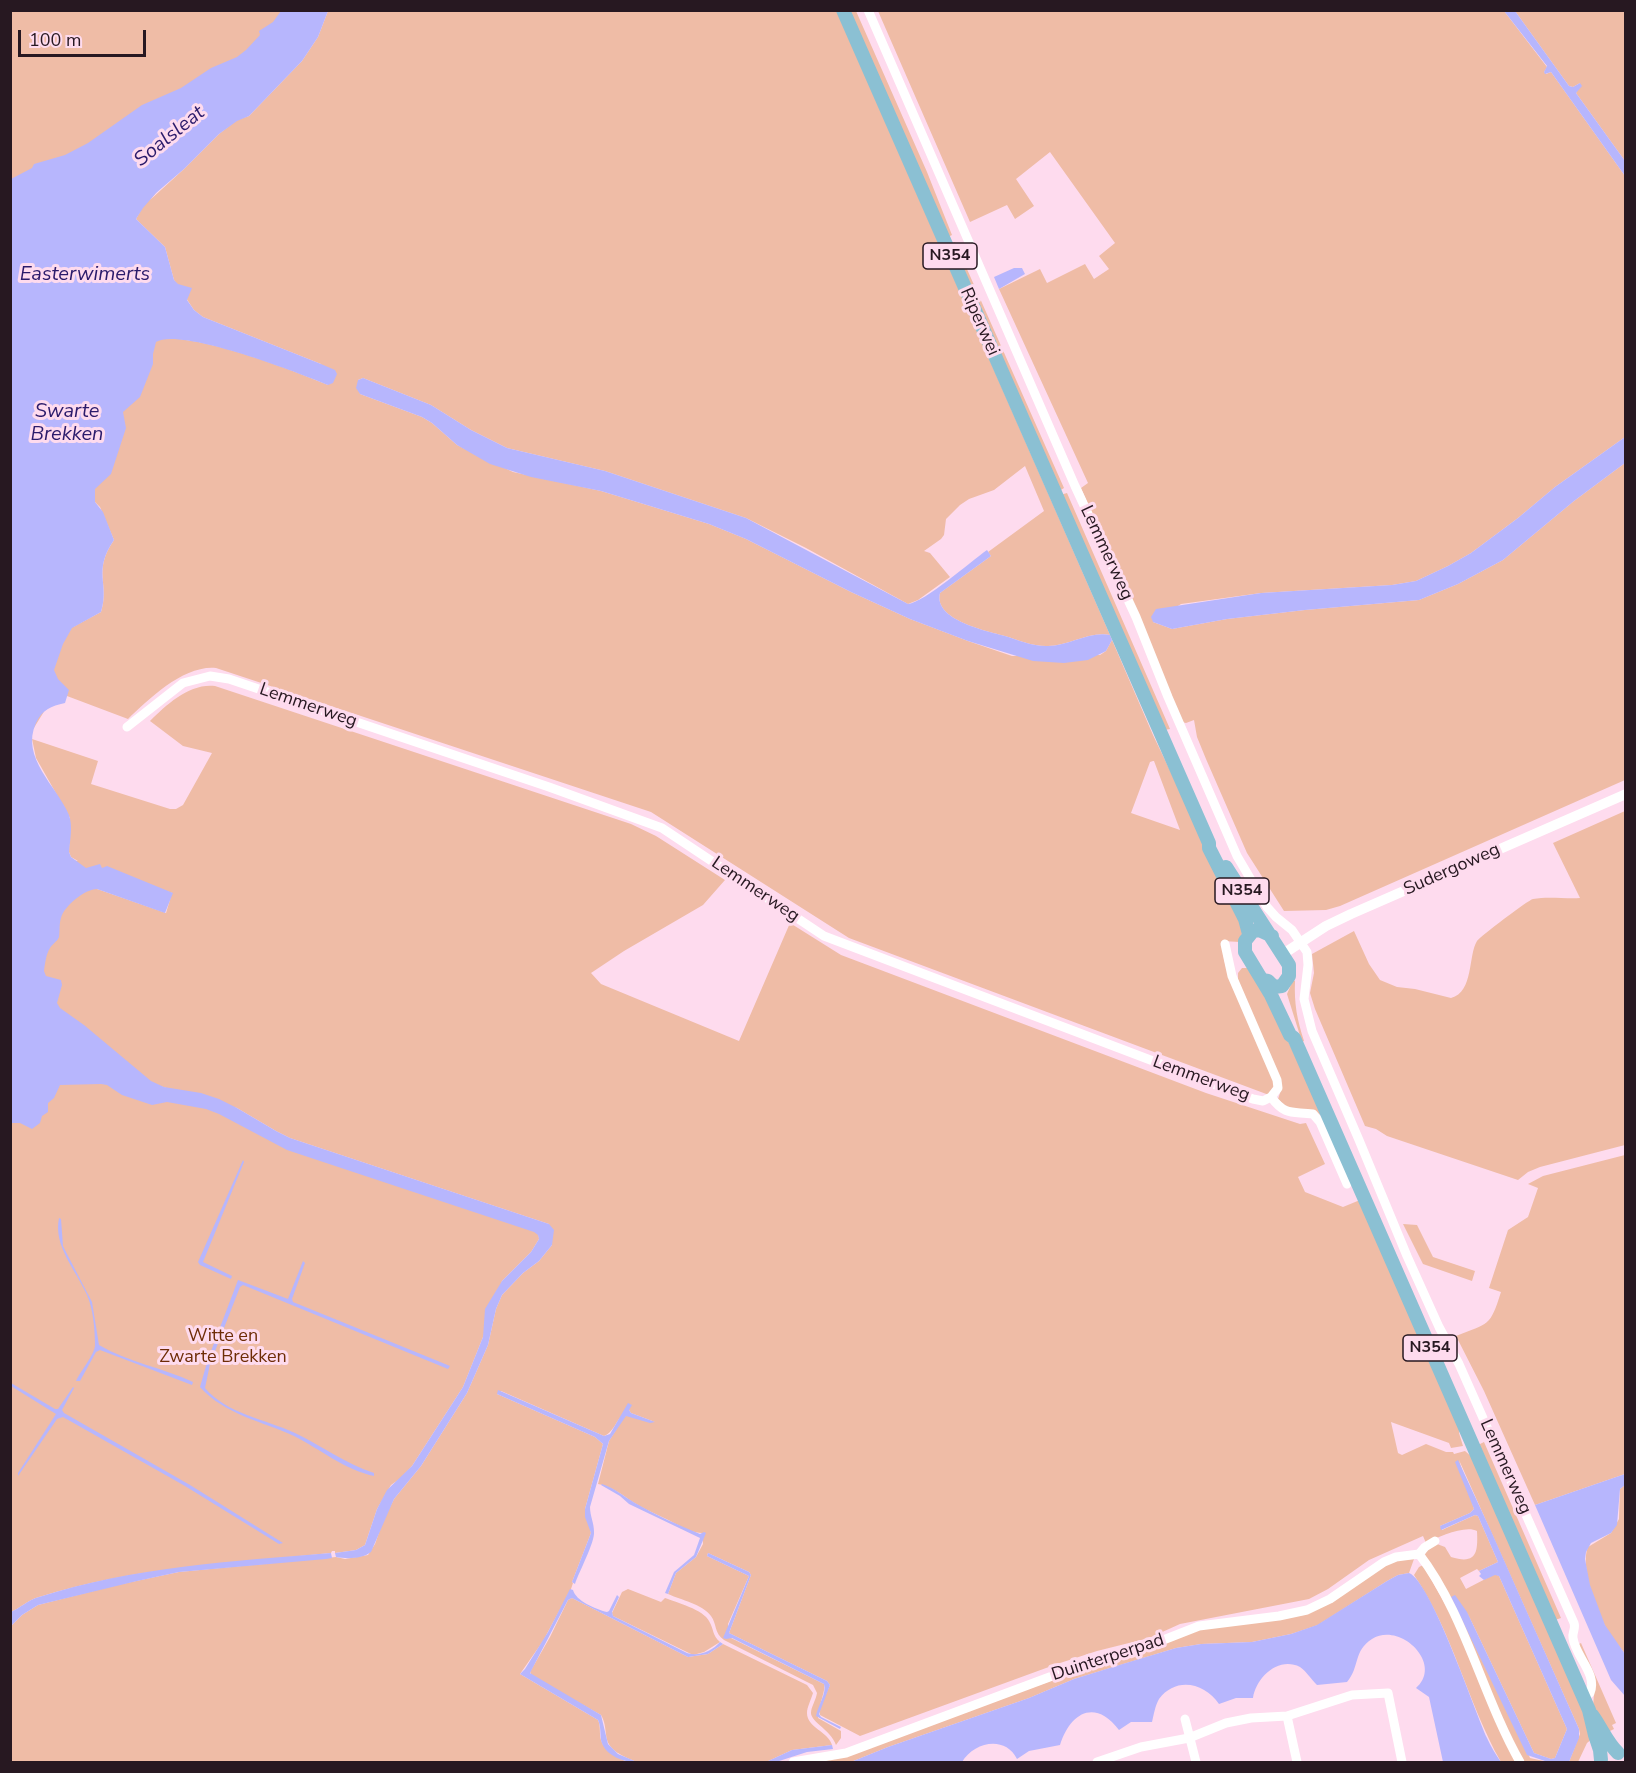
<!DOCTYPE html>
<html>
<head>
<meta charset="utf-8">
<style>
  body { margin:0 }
  #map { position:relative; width:1636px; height:1773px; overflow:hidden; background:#fedbee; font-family:"Nunito Sans",sans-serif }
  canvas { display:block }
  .frame { position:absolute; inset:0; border:12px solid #271821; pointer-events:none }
  .scale { position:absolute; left:18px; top:30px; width:128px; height:27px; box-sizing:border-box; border:3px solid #271821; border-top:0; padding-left:8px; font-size:18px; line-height:21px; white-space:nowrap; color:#271821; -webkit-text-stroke:4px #fedbee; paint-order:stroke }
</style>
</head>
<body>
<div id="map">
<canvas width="1636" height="1773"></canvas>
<div class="frame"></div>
<div class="scale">100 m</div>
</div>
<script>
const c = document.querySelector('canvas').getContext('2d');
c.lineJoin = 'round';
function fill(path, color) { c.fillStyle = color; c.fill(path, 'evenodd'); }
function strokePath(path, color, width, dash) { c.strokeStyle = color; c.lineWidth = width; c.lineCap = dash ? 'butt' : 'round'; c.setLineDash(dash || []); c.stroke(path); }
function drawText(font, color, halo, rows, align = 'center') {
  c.font = font + ' "Nunito Sans",sans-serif'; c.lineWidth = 6; c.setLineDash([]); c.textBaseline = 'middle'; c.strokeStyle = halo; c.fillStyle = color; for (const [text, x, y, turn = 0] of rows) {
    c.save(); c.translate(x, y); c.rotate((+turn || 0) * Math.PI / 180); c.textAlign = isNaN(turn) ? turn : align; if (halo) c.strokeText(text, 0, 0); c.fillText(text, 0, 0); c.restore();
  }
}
fill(new Path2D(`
  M10,11H324L187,156L150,200L184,169L219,134L237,120L249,116L302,61L318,37L328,11H837L1110,635C1088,631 1068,647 1046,646C1032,646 1018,640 1005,636C987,631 933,620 940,593L944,590L991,556L988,552L1044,511L1025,466L994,490L969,499L960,505L946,519L944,535L941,539L924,551L930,553L950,577L918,600L908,604L806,548L746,518L605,471L507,448L471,430L431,405L363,378L358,380L360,394L422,417L432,423L457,445L513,472L601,491L709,524L746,539L851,592L910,619L968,641L1012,656L1100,655L1106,651L1112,640L1153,735L1244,925L1240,942L1222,941L1224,959L1228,975L1273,1077L1274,1086L1269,1095L849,938L651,812L216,668C184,665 150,698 128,719L67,696L45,710L27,739L68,860L78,861L71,857L69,852L70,818L36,758L32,739L98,761L91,784L170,809H176L183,805L212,753L183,746L150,721C167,704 190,683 215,686L631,824L656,836L725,880L703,905L624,951L591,973L601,984L739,1041L790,923L841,955L1206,1093L1300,1124L1306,1123L1325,1164L1298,1177L1305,1192L1343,1207L1360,1200L1460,1427L1459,1433L1463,1446L1451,1448L1449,1443L1391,1422L1398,1453L1402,1455L1426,1444L1446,1452H1453L1454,1454L1465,1451L1473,1458L1583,1708L1593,1738L1587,1743L1578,1762H1569L1580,1734L1579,1729L1459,1460L1474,1509L1470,1513L1440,1526L1442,1530L1475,1515L1478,1516L1498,1562L1479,1571L1477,1569L1460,1578L1466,1589L1495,1574L1499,1576L1567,1729L1555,1758L1551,1759L1534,1753L1467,1612L1530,1758L1548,1762H1522L1425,1555L1426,1551L1437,1544L1445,1547L1451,1557C1477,1565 1478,1552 1477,1531C1465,1525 1438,1537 1426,1543L1423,1536L1369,1560L1328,1589L1309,1599L1180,1624L1149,1638L1097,1651L1057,1664L860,1736L820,1715L819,1710L830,1685L827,1681L729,1633L751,1575L749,1572L708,1553L707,1556L749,1576L728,1624V1638H731L824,1684C826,1692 818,1705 818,1718L841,1731V1738L836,1745C831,1730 811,1722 811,1713C811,1707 816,1700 817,1693L813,1685L724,1640C714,1633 717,1624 711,1616C702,1604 681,1600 668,1594L676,1573L696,1557L703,1544L702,1533C694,1533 684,1528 676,1524C663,1517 650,1512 638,1505C624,1497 613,1486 598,1484L609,1441L624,1417L627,1415L655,1422L631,1413L629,1410C617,1415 616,1431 604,1436L501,1391L497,1394L595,1437L603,1444L585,1509L591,1533L572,1582L573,1583L571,1589L543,1641L520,1674L598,1720C601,1727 599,1733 601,1740C604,1751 617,1757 627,1762H11V1626L22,1615L38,1605L117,1585L179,1572L336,1557L345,1559L368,1555L375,1544L383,1521L394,1499L421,1466L467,1393L488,1345L496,1309L502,1295L523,1273L539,1261L552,1245L549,1224L290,1138L276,1131L237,1108L156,1085L205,1107L538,1230L539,1239L531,1252L502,1281L483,1337L463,1387L412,1466L401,1478L391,1485L377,1509L365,1545L356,1550L335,1553V1551H332L331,1553C233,1563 133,1567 39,1597C28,1600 20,1608 11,1612ZM141,210L136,219L165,247L174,280L194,310L203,317L321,364L328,385C290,369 199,334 160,339L132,223ZM94,498L95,502L100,507L114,540C92,572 110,583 101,612L73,627L103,548L90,500ZM1153,761H1154L1180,830L1131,813L1150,762ZM102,869L172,893L166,913L97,889Z
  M849,11H856L927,172L952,235L948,237Z
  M878,11H1504L1547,67L1544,72L1546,74L1551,72L1625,176V437L1555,487L1518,518L1471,553L1448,566L1416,581L1392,585L1261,593L1181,604L1153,622L1172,629L1227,619L1305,610L1419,600L1458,584L1503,560L1574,501L1625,463V780L1340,906L1326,910L1284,911L1247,853L1206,759L1197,737L1194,720L1186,723L1182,722L1081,488L1088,483L999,289L1040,269L1047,283L1085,264L1094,279L1109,269L1099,256L1115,243L1050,152L1016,179L1034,206L1015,219L1007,205L970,222Z
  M1515,11H1625V161L1576,93L1580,83L1573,87L1569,86Z
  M955,242L1064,488L1059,491L950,244Z
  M1067,493L1170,729L1164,730L1060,495Z
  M1625,811V1145L1540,1167L1528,1172L1518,1180L1387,1136L1376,1129L1365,1126L1315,1009L1310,993L1314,973L1312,954L1354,931L1369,964L1380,980L1397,987L1415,989L1451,998C1474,992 1468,955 1477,941C1481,936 1528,900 1533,899C1548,896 1565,899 1580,898L1553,843Z
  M1242,968H1247L1262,986L1322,1113L1319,1115L1288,1109L1278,1099L1282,1087L1238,980V973Z
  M1293,980L1295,981C1294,1003 1297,1020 1304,1041L1302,1042L1287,994Z
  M1625,1155V1474L1535,1505L1484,1391L1456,1336C1489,1323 1490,1327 1501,1292L1489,1288L1508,1230L1528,1217L1538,1188L1528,1184L1543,1176Z
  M1403,1224L1417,1225L1433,1257L1475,1271L1472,1281L1423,1264Z
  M1484,1442L1561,1618L1555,1620L1478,1445Z
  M1625,1485V1654C1621,1648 1615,1642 1611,1636C1599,1618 1579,1567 1588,1547L1611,1533L1619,1519L1620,1489Z
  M1414,1559L1409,1573L1398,1575L1387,1581L1318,1625L1291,1634L1252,1642L1201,1644L1176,1648L1074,1679L1029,1698L888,1747L851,1762H800L868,1746L1191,1631L1291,1616L1395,1560Z
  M1423,1565L1449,1611L1517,1762H1501C1467,1702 1453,1632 1414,1575L1419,1567Z
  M628,1589L661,1602L665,1598C676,1602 704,1610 709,1621C714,1629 712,1635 720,1642L704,1652L693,1655L613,1616L612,1613L622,1592Z
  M572,1598L688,1657L708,1654L723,1644L807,1685L813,1693C811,1700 807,1707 807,1713C807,1728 828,1731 832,1745L792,1750L766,1762H637C623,1756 607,1751 606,1734C605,1727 605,1722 601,1715L533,1677L530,1672L550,1637L568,1600Z
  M1581,1643L1616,1723L1612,1725L1614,1729L1608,1732L1593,1708L1594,1693L1579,1644Z`), '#efbca6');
fill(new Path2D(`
  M281,11H328L318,37L302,61L249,116L237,121L219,134L184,169L156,193L143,208L136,219L165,247L174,280L178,284L192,288L187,300L194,310L203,317L321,364L335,370L337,374L333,383L328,385C299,373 180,327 156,342L153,354V364L140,397L123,412L126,428L111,474L95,489V502L103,512L114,540C92,572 110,583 101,612L72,628L63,644L54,670L58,679L69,690L65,703C51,706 42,710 36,723C20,758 57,786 69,815C73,826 70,840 69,852L71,857L86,868L100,864L102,868L107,866L173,893L165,913L97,889C85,889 64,906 61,918C59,924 60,931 59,937C57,942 53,943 50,948C46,954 45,964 44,971L46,976L61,980L62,985L57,1003L60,1008L84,1025L151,1081L164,1087L201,1093L219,1099L237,1108L276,1131L290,1138L549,1224L554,1230L552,1245L539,1261L523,1273L502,1295L496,1309L488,1345L467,1393L421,1466L394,1499L371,1552C362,1559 347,1559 336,1557L335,1553L356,1550L365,1545L377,1509L387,1490L412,1466L463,1387L483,1337L485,1309L502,1281L531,1252L539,1239L538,1235L534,1232L287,1150L219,1114L206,1109L167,1102L152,1105L122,1095L107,1085L101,1084L60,1085L54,1098L48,1103V1112L42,1116L40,1123L32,1129L20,1123H10L11,179L32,168L34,164L65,155L88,143L142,105L181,88L211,68L237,57L246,50L260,35L259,31L273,22Z
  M1504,11H1515L1569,86L1573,87L1580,83L1582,86L1576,93L1625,161V176L1551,72L1545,74L1544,72L1547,66Z
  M1014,268H1022L1025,274L999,289L994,277Z
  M363,378L431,405L471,430L507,448L605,471L746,518L908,604C925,602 970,562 987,550L991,556L940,593C933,620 987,631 1005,636C1018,640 1032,646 1046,646C1068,647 1088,631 1110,635L1112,640L1106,651L1088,660L1064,663L1033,661L968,641L910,619L851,592L746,539L709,524L601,491L531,477L490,464L457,445L432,423L422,417L360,394L356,388L358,380Z
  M1625,437V463L1574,501L1503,560L1458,584L1419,600L1305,610L1227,619L1172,629L1153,622L1151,617L1156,609L1261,593L1392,585L1416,581L1448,566L1471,553L1518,518L1555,487Z
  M243,1160L244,1162L203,1262L232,1276L231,1279L200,1265L198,1262Z
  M59,1218L61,1219L63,1246L67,1254L92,1302L99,1345C128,1362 163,1368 193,1382L192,1385L100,1350L96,1352L80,1381H76C80,1372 95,1354 95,1345C95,1330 93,1308 87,1295C76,1270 53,1246 59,1218Z
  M303,1261L305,1263L292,1299L293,1302L450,1366L448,1369L243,1285L240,1287L210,1364L205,1388C227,1414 265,1419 295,1433C322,1446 346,1464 374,1473V1476C345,1470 320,1449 294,1436C262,1421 225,1415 200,1387L208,1359L238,1280L288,1299Z
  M11,1383L55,1409H58L73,1387L74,1388L62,1410L64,1413L190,1485L283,1543L279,1544L185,1486L63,1417L57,1419L18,1476V1473L56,1414L11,1386Z
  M498,1390L604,1436L610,1434L628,1403L632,1405L629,1410L631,1413L655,1422L650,1423L626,1416L609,1441L590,1507C590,1516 594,1523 594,1532C595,1542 579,1572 575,1584L572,1582L591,1533L585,1517V1509L603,1444L595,1437L497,1394Z
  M1458,1460L1491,1531L1579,1729V1738L1569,1762H1548L1527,1755L1451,1597L1455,1595L1467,1612L1534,1753L1551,1759L1555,1758L1567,1729L1499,1576L1495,1575L1484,1580L1479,1576L1481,1574L1479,1571L1498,1562L1478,1516L1475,1515L1441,1530L1440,1526L1470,1513L1474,1509L1455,1462Z
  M1625,1474V1485L1620,1489L1617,1525L1611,1533L1591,1543L1586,1552L1585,1559L1590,1585L1605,1625L1625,1654V1696L1611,1680L1535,1505Z
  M602,1484C615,1488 623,1496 635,1503C656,1515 678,1525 700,1534L704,1532L706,1533L696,1557L676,1573L668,1594L665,1593L674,1572L694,1555L700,1538L629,1504L620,1496L601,1485Z
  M331,1553L332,1558L326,1559L179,1572L137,1581L38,1605L22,1615L11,1626V1612C20,1608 28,1600 39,1597C133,1567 233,1561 331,1553Z
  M708,1553L749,1572L751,1575L729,1633L827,1681L830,1685L819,1714L821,1717L841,1727L840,1729L816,1716C818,1705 827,1693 824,1684L732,1638L726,1639L723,1638L749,1576L707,1556Z
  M1409,1573C1431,1581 1475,1712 1487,1738C1491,1747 1496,1755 1501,1762H1443L1429,1697L1416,1688C1444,1664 1400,1621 1372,1639C1353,1651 1360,1667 1347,1682L1317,1685C1312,1680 1306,1671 1300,1667C1278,1656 1256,1678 1253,1698H1236L1219,1704C1205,1683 1176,1676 1159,1699C1155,1706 1154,1714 1152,1722H1131L1119,1730C1095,1698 1070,1713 1060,1745L1029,1751L1017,1759C1005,1735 974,1742 962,1762H851L888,1747L1029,1698L1074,1679L1126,1663L1176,1648L1201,1644L1252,1642L1291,1634L1317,1625L1387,1581L1398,1575Z
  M570,1589L573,1590C576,1601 595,1609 607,1612L609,1611L617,1595L619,1597L612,1612L613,1616L687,1653C699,1657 712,1651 720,1642L723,1644L708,1654L688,1657L572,1598L568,1600L530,1673L601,1715L608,1744L618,1754L637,1762C624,1763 604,1755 601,1740C600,1733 601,1727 598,1720L520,1674L525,1669L548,1632Z
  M832,1745L833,1749L807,1752L776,1762H766L792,1750Z`), '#b7b6fd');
strokePath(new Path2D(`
  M868,10L1075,486L1136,617L1168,697L1237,856L1267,907L1276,917L1292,930L1307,952L1308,965L1304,999L1312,1031L1359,1140L1407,1256L1439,1327L1459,1364L1574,1623C1576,1629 1572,1632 1573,1638C1575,1656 1598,1674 1590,1693L1583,1698
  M127,727L183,683L210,676L229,679L549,787L662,828L824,936L1253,1099L1263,1101L1271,1097C1286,1117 1293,1111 1313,1114L1320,1122L1347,1184
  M1225,944L1232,976L1277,1080L1278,1088L1271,1097
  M1435,1541L1425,1547L1419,1554C1464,1612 1483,1697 1520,1762
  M1287,1716L1352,1695L1388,1693L1402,1762
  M1185,1719L1196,1762
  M793,1762L846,1753L1079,1666L1148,1646L1199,1626L1279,1616L1307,1610L1330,1599L1384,1562L1396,1557L1419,1554
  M1097,1762L1141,1747L1189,1738L1226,1723L1251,1718L1287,1716L1297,1762`), '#fff', 9);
strokePath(new Path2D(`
  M1283,954L1326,926L1351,914L1626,794`), '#fff', 10);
strokePath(new Path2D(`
  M843,10L1209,843V848L1245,919L1249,934
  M1226,867L1289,965V976L1282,986L1274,987L1268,981L1262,980
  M1272,936L1259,930L1253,931L1245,941V952L1271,995L1290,1035L1294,1038L1589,1710L1595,1735L1600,1750L1601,1760
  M1592,1715C1601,1727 1607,1743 1618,1753`), '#8bc0d3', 14);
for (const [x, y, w] of [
  [950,256,54],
  [1242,891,54],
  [1430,1348,54]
]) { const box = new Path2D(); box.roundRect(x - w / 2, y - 13, w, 26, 4.5); c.fillStyle = '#fedbee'; c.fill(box); strokePath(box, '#271821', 1.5); }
drawText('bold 16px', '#271821', null, [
  ["N354",950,256],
  ["N354",1242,891],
  ["N354",1430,1348]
]);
drawText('18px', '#271821', '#fedbee', [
  ["Riperwei",979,322,66],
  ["Lemmerweg",1106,553,65],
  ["Lemmerweg",308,706,19],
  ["Sudergoweg",1452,870,-24],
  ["Lemmerweg",755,890,34],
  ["Lemmerweg",1201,1079,20],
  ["Lemmerweg",1505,1467,66],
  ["Duinterperpad",1108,1658,-18]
]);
drawText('18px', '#6e2c06', '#fedbee', [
  ["Witte en",223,1337],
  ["Zwarte Brekken",223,1358]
]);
drawText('italic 20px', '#2b1b6b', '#fedbee', [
  ["Soalsleat",170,137,-39],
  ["Easterwimerts",85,275],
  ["Swarte",67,412],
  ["Brekken",67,435]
]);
</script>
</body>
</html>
